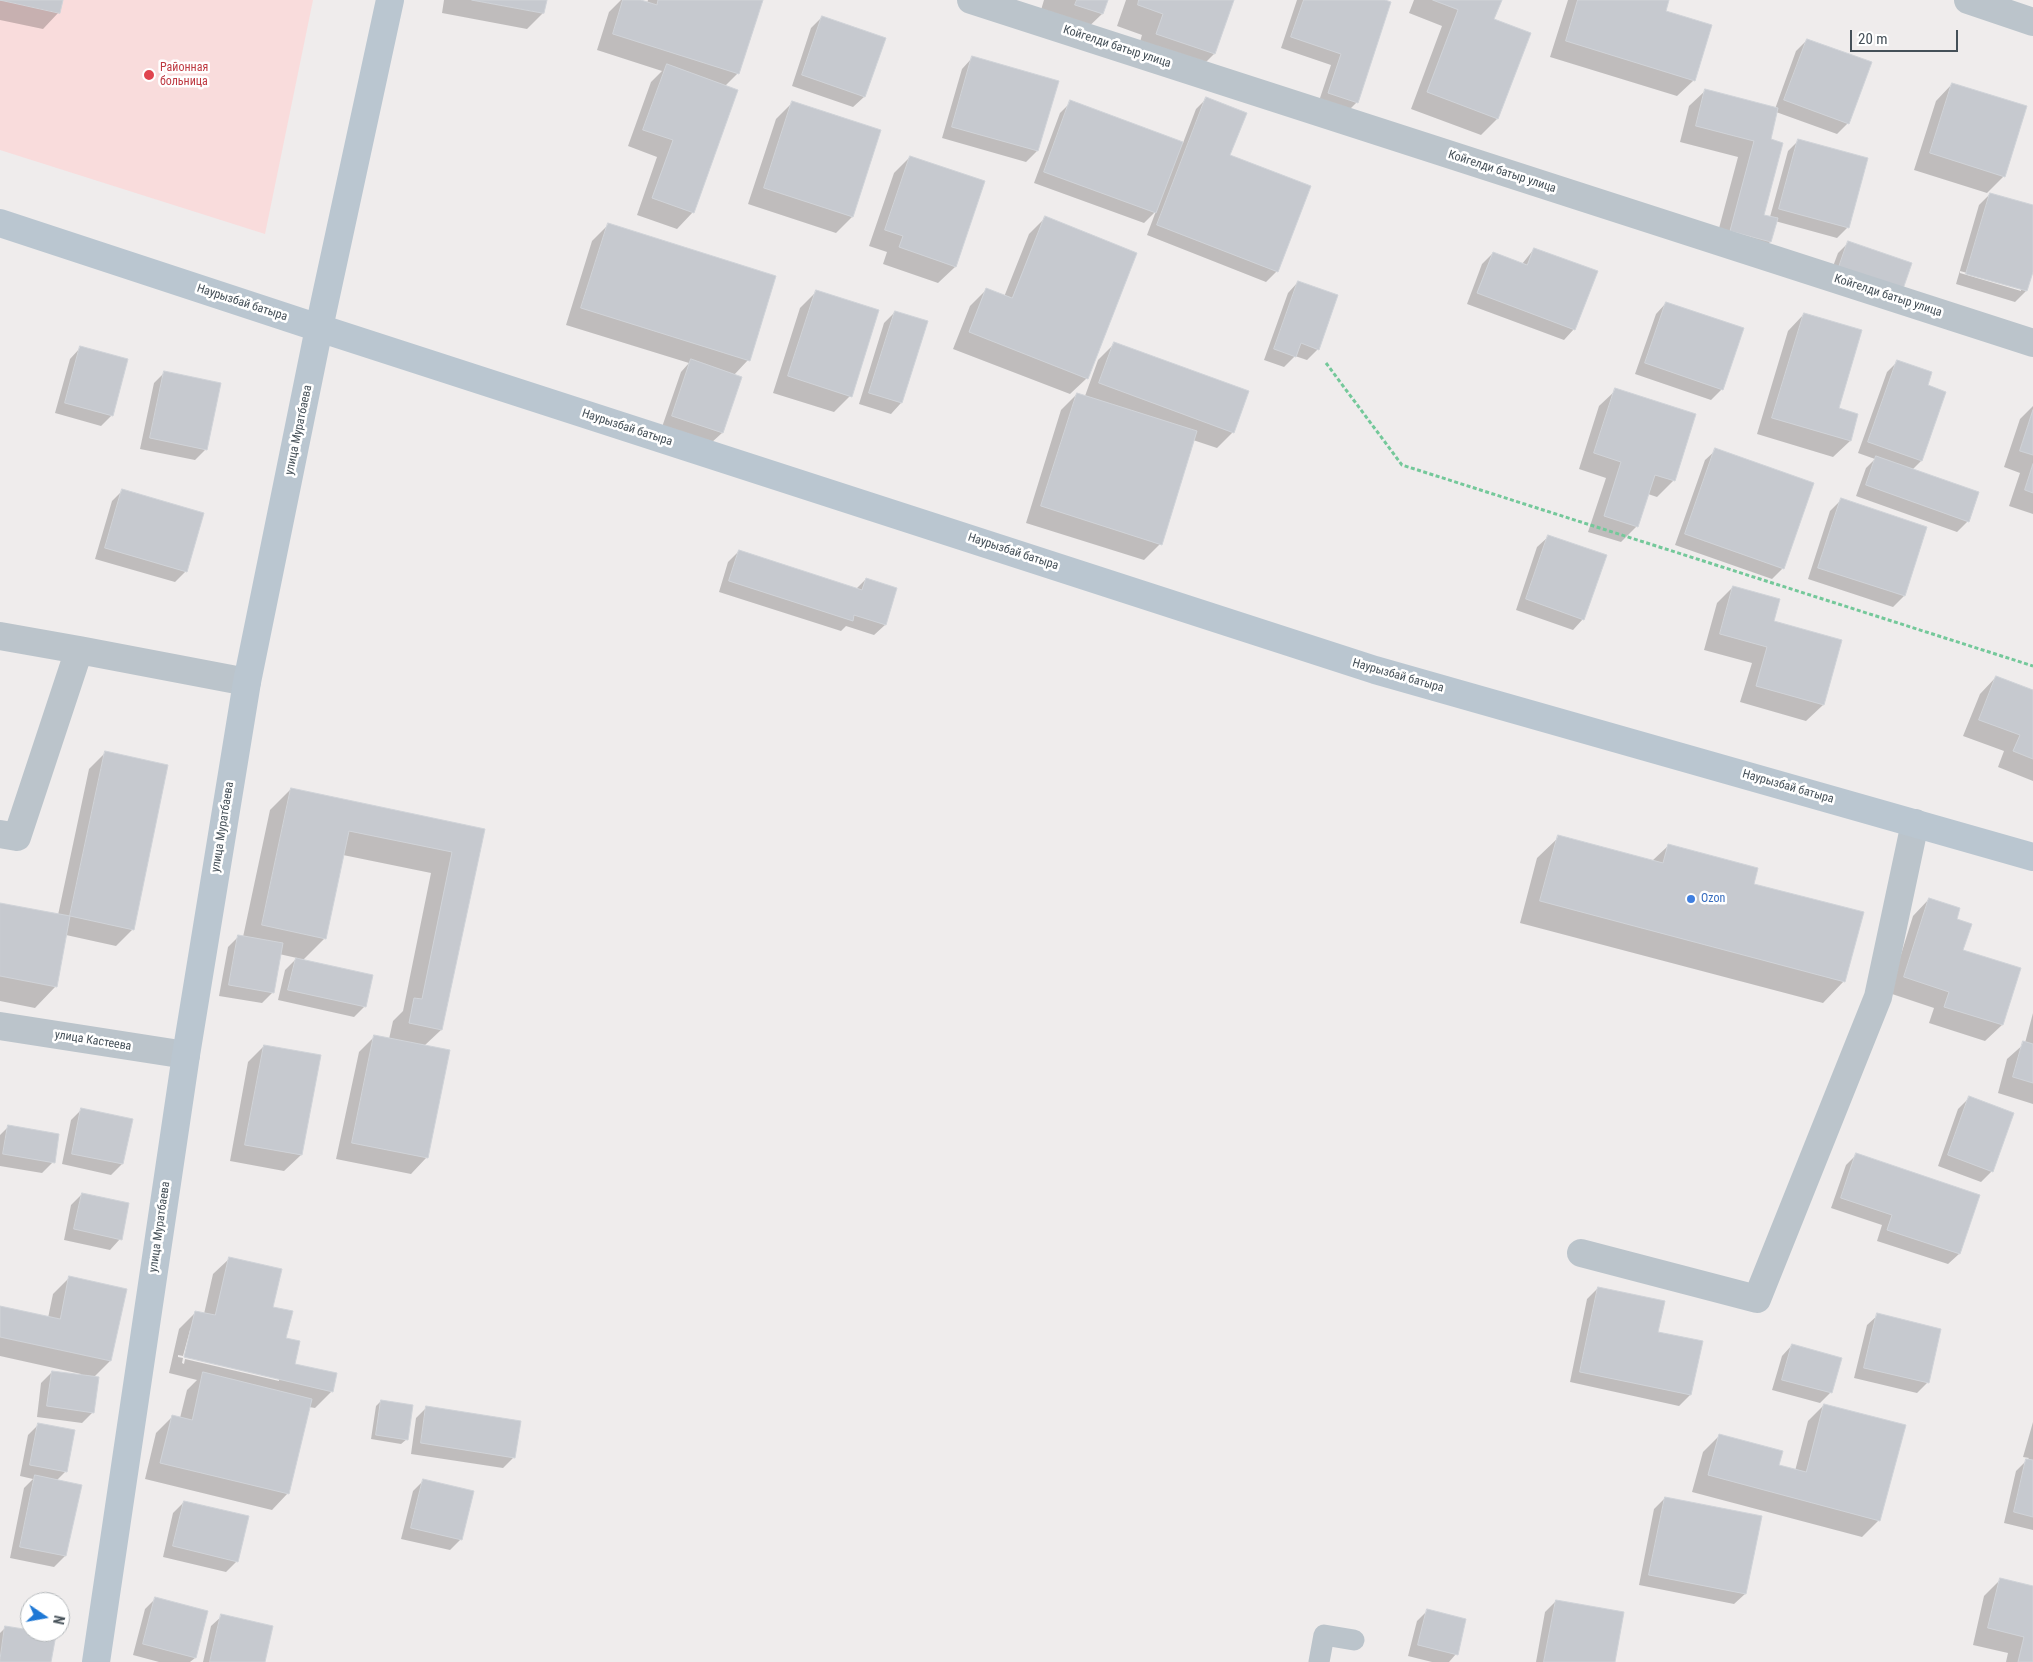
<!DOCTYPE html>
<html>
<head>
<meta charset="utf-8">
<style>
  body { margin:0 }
  #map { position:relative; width:2033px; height:1662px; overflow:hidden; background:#efecec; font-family:"Roboto Condensed",sans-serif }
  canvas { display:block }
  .north { position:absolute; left:20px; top:1592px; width:50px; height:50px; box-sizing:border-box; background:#fff; border:1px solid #b5b9bc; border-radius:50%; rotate:102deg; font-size:14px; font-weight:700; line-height:20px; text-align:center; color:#455058 }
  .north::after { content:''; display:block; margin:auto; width:18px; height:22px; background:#1f78d5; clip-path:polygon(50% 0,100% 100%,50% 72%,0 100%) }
  .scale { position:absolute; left:1850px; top:30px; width:108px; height:22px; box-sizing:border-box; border:2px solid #455058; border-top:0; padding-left:6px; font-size:15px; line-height:18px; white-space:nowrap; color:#455058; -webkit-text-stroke:4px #fff; paint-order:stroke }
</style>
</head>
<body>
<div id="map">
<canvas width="2033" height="1662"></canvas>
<div class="north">N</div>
<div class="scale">20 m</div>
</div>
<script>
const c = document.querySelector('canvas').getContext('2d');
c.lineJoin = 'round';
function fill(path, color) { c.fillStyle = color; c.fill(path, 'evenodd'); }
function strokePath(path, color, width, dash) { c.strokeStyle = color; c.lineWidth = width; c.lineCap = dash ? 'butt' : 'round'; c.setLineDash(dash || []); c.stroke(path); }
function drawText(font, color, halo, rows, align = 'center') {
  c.font = font + ' "Roboto Condensed",sans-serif'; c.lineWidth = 5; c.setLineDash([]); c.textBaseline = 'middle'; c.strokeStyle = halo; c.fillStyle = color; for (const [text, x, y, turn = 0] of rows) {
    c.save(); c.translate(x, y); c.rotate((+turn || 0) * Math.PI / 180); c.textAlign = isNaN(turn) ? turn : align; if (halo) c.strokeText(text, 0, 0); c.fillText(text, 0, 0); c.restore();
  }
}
fill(new Path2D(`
  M0,0H313L265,234L0,150Z`), '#f9dcdc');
fill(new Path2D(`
  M0,0H61L59,12L43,29L0,20Z
  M444,0H545L543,13L527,29L442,13Z
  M621,0H637L647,3L648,0H761L738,73L725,86L693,212L677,229L637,215L657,157L628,146L651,82L662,71L597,50L609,12Z
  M1044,0H1106L1102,14L1080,35L1041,10Z
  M1126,0H1233L1214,54L1193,75L1136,55L1142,35L1117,26Z
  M1297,0H1381L1357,102L1346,113L1318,104L1331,65L1281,48Z
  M1414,0H1500L1493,20L1497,119L1481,135L1411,109L1442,26L1409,13Z
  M1568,0H1668L1664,11L1694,80L1677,96L1550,57Z
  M822,17L864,97L853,107L792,86L811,28Z
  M1807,40L1848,123L1837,134L1776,112L1769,140L1762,215L1770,217L1788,151L1798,141L1848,227L1837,238L1775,221L1770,242L1754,258L1714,247L1738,157L1680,142L1689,106L1706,90L1775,109L1796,51Z
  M972,58L1037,151L1026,162L942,138L962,69Z
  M1952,84L2004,176L1987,193L1914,170L1936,101Z
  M1207,98L1277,271L1266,282L1147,235L1156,211L1144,223L1034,183L1060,113L1071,102L1183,143L1196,109Z
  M792,103L880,131L852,217L836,233L748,204L776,119Z
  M910,157L955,267L938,283L883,264L887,252L869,246L894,173Z
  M1990,194L2033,207V268L2026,291L2015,302L1956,284L1979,205ZM1960,271L2021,288V291L1960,273Z
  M1045,218L1087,378L1070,394L953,349L970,306L986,290L1004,297L1029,234Z
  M608,225L748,360L734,375L722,433L711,443L662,427L681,372L689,363L566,325L592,241Z
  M1849,242L1911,264L1829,277L1838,253Z
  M1534,249L1574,329L1564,340L1467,304L1482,264L1493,253L1522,264Z
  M1298,282L1318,349L1307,360L1295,356L1284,367L1264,360L1288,293Z
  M816,292L850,396L834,412L773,393L800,308Z
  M1666,303L1722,389L1711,400L1635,374L1656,314Z
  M895,312L901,403L891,414L859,404L884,323Z
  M1804,314L1837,409L1857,415L1850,441L1833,457L1757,434L1788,331Z
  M1114,344L1233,432L1217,448L1193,440L1160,544L1144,560L1026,523L1061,410L1077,394L1085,396L1098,360Z
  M80,348L112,415L101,426L55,413L70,359Z
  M1898,361L1926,386L1945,392L1921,461L1912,470L1968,521L1957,532L1856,496L1866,468L1875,459L1858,453L1887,372Z
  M165,372L205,450L195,460L140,449L154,383Z
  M1616,390L1674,480L1657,497L1648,494L1637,526L1621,542L1588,532L1606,478L1579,469L1599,406Z
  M2033,406V514L2009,506L2020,473L2004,467L2020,419Z
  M1716,450L1783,568L1772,579L1675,545L1705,460Z
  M123,490L186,571L175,582L95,559L112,501Z
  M1841,500L1926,528L1904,596L1893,607L1808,579L1830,511Z
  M1548,537L1583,619L1573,630L1516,610L1537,547Z
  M739,551L856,589L866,579L885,625L874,635L846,626L841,631L719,592L728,562Z
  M1733,587L1772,622L1840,641L1823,705L1806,721L1740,702L1752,663L1704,650L1717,603Z
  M1996,677L2033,691V781L1998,767L2004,751L1963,736L1980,694Z
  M105,753L133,929L116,946L66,935L56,986L35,1008L0,1001V904L58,915L89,769Z
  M291,789L483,830L441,1030L424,1046L427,1157L411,1174L336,1159L359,1052L375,1036L389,1039L393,1021L403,1011L431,873L343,855L325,938L302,961L365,1006L354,1017L278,1000L285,970L297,958L279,954L273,992L262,1003L219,996L228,947L239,936L243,937L270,810Z
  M1559,837L1652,861L1669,845L1753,884L1844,981L1823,1003L1520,923L1537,858Z
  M1929,899L1955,919L1961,951L2019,969L2002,1025L1985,1041L1929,1023L1934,1008L1889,993L1913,916Z
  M2033,1013V1104L1998,1093L2007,1059L2025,1043Z
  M264,1046L301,1155L284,1171L230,1161L248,1062Z
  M1969,1098L1992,1171L1981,1182L1938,1166L1958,1109Z
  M82,1109L122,1164L111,1175L62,1164L71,1120Z
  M9,1126L53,1162L42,1173L0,1166V1135Z
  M1857,1154L1978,1195L1959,1254L1948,1264L1877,1241L1882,1225L1831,1208L1846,1165Z
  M82,1194L120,1239L110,1250L64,1240L71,1205Z
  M230,1258L272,1308L293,1364L336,1374L331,1392L315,1408L309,1407L288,1493L272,1510L145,1479L156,1433L172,1417L180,1418L187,1390L197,1380L169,1373L179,1329L196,1312L204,1314L213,1274ZM190,1330L279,1379V1381L185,1359L184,1364L182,1363L183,1358L178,1357V1355L183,1356Z
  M70,1277L110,1361L93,1378V1412L82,1423L37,1417L41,1383L52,1372L80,1376L81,1374L0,1356V1307L48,1318L53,1294Z
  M1598,1288L1657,1333L1701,1342L1690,1395L1679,1406L1570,1382L1587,1299Z
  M1878,1315L1927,1383L1917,1393L1854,1378L1867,1325Z
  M1792,1345L1840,1359L1830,1393L1820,1403L1772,1390L1782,1356Z
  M381,1401L407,1439L401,1444L371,1439L376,1406Z
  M1824,1405L1879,1520L1862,1537L1692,1492L1703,1452L1719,1436L1778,1466L1795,1471L1808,1421Z
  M427,1407L513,1458L503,1468L411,1454L416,1418Z
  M2033,1422V1530L2004,1523L2016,1471L2029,1458L2023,1457Z
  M39,1424L74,1431L65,1472L56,1481L65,1556L54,1567L10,1558L24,1488L33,1479L20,1476L28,1435Z
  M423,1481L461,1539L450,1550L401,1539L413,1491Z
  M1665,1498L1745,1594L1734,1604L1639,1585L1654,1509Z
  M184,1502L237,1561L226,1572L163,1557L173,1513Z
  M2001,1579L2033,1587V1662H2006L2008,1653L1973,1645L1984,1596Z
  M156,1598L207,1612L195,1658L190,1662H159L133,1655L145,1609Z
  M1556,1601L1614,1662H1536L1545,1612Z
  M1428,1610L1456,1654L1449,1662H1432L1408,1656L1417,1621Z
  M222,1616L264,1662H203L211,1626Z
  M6,1627L54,1636L50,1662H0V1633Z`), '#0003');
const building = new Path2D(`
  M0,0H63L60,13Z
  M472,0H547L544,13Z
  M623,0H641L657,5L658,0H763L739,74L613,34Z
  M1077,0H1108L1103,14L1075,5Z
  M1139,0H1234L1215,54L1156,34L1163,14L1138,5Z
  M1304,0H1385L1391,2L1358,103L1328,93L1341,54L1291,37Z
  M1433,0H1502L1494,19L1531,33L1498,119L1427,92L1458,10Z
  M1578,0H1669L1666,11L1712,25L1695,81L1566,41Z
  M822,16L886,38L865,97L802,75Z
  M1807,39L1872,62L1849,124L1784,100Z
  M972,56L1059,81L1038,151L952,127Z
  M667,64L738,90L694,213L652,198L673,140L643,130Z
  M1952,83L2027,106L2005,177L1930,153Z
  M1705,89L1778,108L1771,139L1783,143L1764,215L1778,218L1771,242L1730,231L1754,141L1696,126Z
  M1206,97L1247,113L1230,155L1311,186L1278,272L1157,225Z
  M1070,100L1183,142L1156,213L1044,172Z
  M792,101L881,130L853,217L764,188Z
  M1798,139L1868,158L1849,228L1779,209Z
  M910,156L985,181L956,267L899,247L903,236L885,230Z
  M1990,193L2033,205V272L2027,291L1966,274Z
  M1045,216L1137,253L1088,379L969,332L986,288L1012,298Z
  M608,223L776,276L750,361L581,308Z
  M1848,241L1912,263L1903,289L1839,267Z
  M1534,248L1598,271L1575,330L1477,293L1493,252L1527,265Z
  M1298,281L1338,295L1319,350L1301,343L1296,357L1274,349Z
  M816,290L879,310L852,397L788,376Z
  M1666,302L1744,328L1723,390L1645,363Z
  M895,311L928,321L902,403L869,393Z
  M1804,313L1862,330L1839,408L1858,414L1851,441L1772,418Z
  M1114,342L1249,391L1234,433L1099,383Z
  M80,346L128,359L113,416L65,403Z
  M691,359L742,377L723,433L672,416Z
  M1897,360L1932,372L1928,385L1946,392L1922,461L1868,442Z
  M164,371L221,383L207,450L150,438Z
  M1615,388L1696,414L1675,481L1655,475L1638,527L1604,516L1621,462L1594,453Z
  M1077,393L1197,431L1162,545L1041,506Z
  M2033,410V455L2020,451Z
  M1715,448L1814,483L1784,569L1685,534Z
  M1876,456L1979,492L1969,522L1866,485Z
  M2033,464V493L2025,490Z
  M122,489L204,513L187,572L105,548Z
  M1841,498L1927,527L1905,596L1818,568Z
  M1548,535L1607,555L1584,620L1526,599Z
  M739,550L862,590L866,578L897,588L886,625L854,615L853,621L729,581Z
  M1733,586L1780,599L1774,621L1842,640L1824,705L1756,686L1767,647L1720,634Z
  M1996,676L2033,690V759L2013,751L2020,735L1979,720Z
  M105,751L168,765L134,930L70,916Z
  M291,788L485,829L442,1030L409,1023L414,998L422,999L452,852L349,831L326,939L262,925Z
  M1558,835L1663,863L1668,844L1758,868L1754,884L1864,912L1845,982L1540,901Z
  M1929,898L1960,908L1957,919L1972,924L1963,950L2021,968L2003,1025L1944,1007L1949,992L1904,977Z
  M0,903L70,916L57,987L0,976Z
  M238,935L283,943L274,993L229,985Z
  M296,958L373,975L366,1007L288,990Z
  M374,1035L450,1050L428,1158L352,1143Z
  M2023,1041L2033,1044V1083L2013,1077Z
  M264,1045L321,1055L302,1155L245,1145Z
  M1969,1096L2014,1113L1993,1172L1948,1155Z
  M81,1108L133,1119L123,1164L72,1154Z
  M8,1125L59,1134L55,1163L3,1154Z
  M1856,1153L1980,1195L1960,1254L1887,1230L1892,1215L1841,1198Z
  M82,1193L129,1203L122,1240L74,1229Z
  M229,1257L282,1269L273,1307L293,1311L286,1338L300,1341L295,1364L337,1373L333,1392L184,1357L195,1311L215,1315Z
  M69,1276L127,1289L111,1361L0,1337V1306L60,1319Z
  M1598,1287L1665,1301L1658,1332L1703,1341L1691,1395L1580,1372Z
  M1877,1313L1941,1329L1929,1383L1864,1368Z
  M1792,1344L1842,1358L1832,1393L1782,1380Z
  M52,1371L99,1377L94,1413L47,1406Z
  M203,1372L312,1399L289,1494L160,1463L172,1415L192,1420Z
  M381,1400L413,1405L408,1440L376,1435Z
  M1824,1404L1906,1425L1880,1521L1708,1475L1719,1434L1783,1451L1779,1465L1806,1472Z
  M426,1406L521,1421L515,1458L421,1443Z
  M38,1423L75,1430L67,1472L30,1465Z
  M2026,1459L2033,1460V1517L2014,1512Z
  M35,1475L82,1485L66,1556L20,1547Z
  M423,1479L474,1491L462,1540L411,1528Z
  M1665,1497L1762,1516L1746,1594L1649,1575Z
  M184,1501L249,1516L238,1562L173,1546Z
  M2000,1578L2033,1586V1662H2018L2024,1637L1988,1628Z
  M155,1597L208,1611L196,1658L143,1644Z
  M1556,1600L1624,1612L1615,1662H1544Z
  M1427,1609L1466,1619L1458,1655L1418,1645Z
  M221,1614L273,1626L265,1662H210Z
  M5,1626L30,1630V1632L56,1635L51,1662H0Z`);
fill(building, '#c6c9cf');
strokePath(building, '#d0d3d8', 1);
strokePath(new Path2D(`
  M1326,363L1402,465L2033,666`), '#74c89a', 3, [4, 2.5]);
strokePath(new Path2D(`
  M1319,1662L1324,1635L1354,1640`), '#bbc4cb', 21);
strokePath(new Path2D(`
  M971,0L2033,343
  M1968,0L2033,22
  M0,636L79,650
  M0,834L17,837L79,650L247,682
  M0,1026L186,1055
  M1581,1253L1757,1299L1878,997L1915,823`), '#bbc4cb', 28);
strokePath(new Path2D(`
  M0,223L319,328L1375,670L2033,857
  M96,1662L186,1055L247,682L319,328L390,0`), '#bac6d0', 28);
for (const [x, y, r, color] of [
  [149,75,6,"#e0444e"],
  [1691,899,5,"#3f7fe0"]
]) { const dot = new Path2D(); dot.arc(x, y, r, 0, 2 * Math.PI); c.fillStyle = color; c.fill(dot); strokePath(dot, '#fff', 2); }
drawText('12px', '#455058', '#fff', [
  ["Койгелди батыр улица",1117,47,18],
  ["Койгелди батыр улица",1502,172,18],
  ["Койгелди батыр улица",1888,296,18],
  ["Наурызбай батыра",242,303,18],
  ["Наурызбай батыра",627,428,18],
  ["улица Муратбаева",299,430,-78],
  ["Наурызбай батыра",1013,552,18],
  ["Наурызбай батыра",1398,676,16],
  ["Наурызбай батыра",1788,787,16],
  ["улица Муратбаева",223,827,-81],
  ["улица Кастеева",93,1041,9],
  ["улица Муратбаева",160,1227,-82]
]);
drawText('12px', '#be3a42', '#fff', [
  ["Районная",160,68],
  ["больница",160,82]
], 'left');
drawText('12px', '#366cbe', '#fff', [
  ["Ozon",1701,899]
], 'left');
</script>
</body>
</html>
